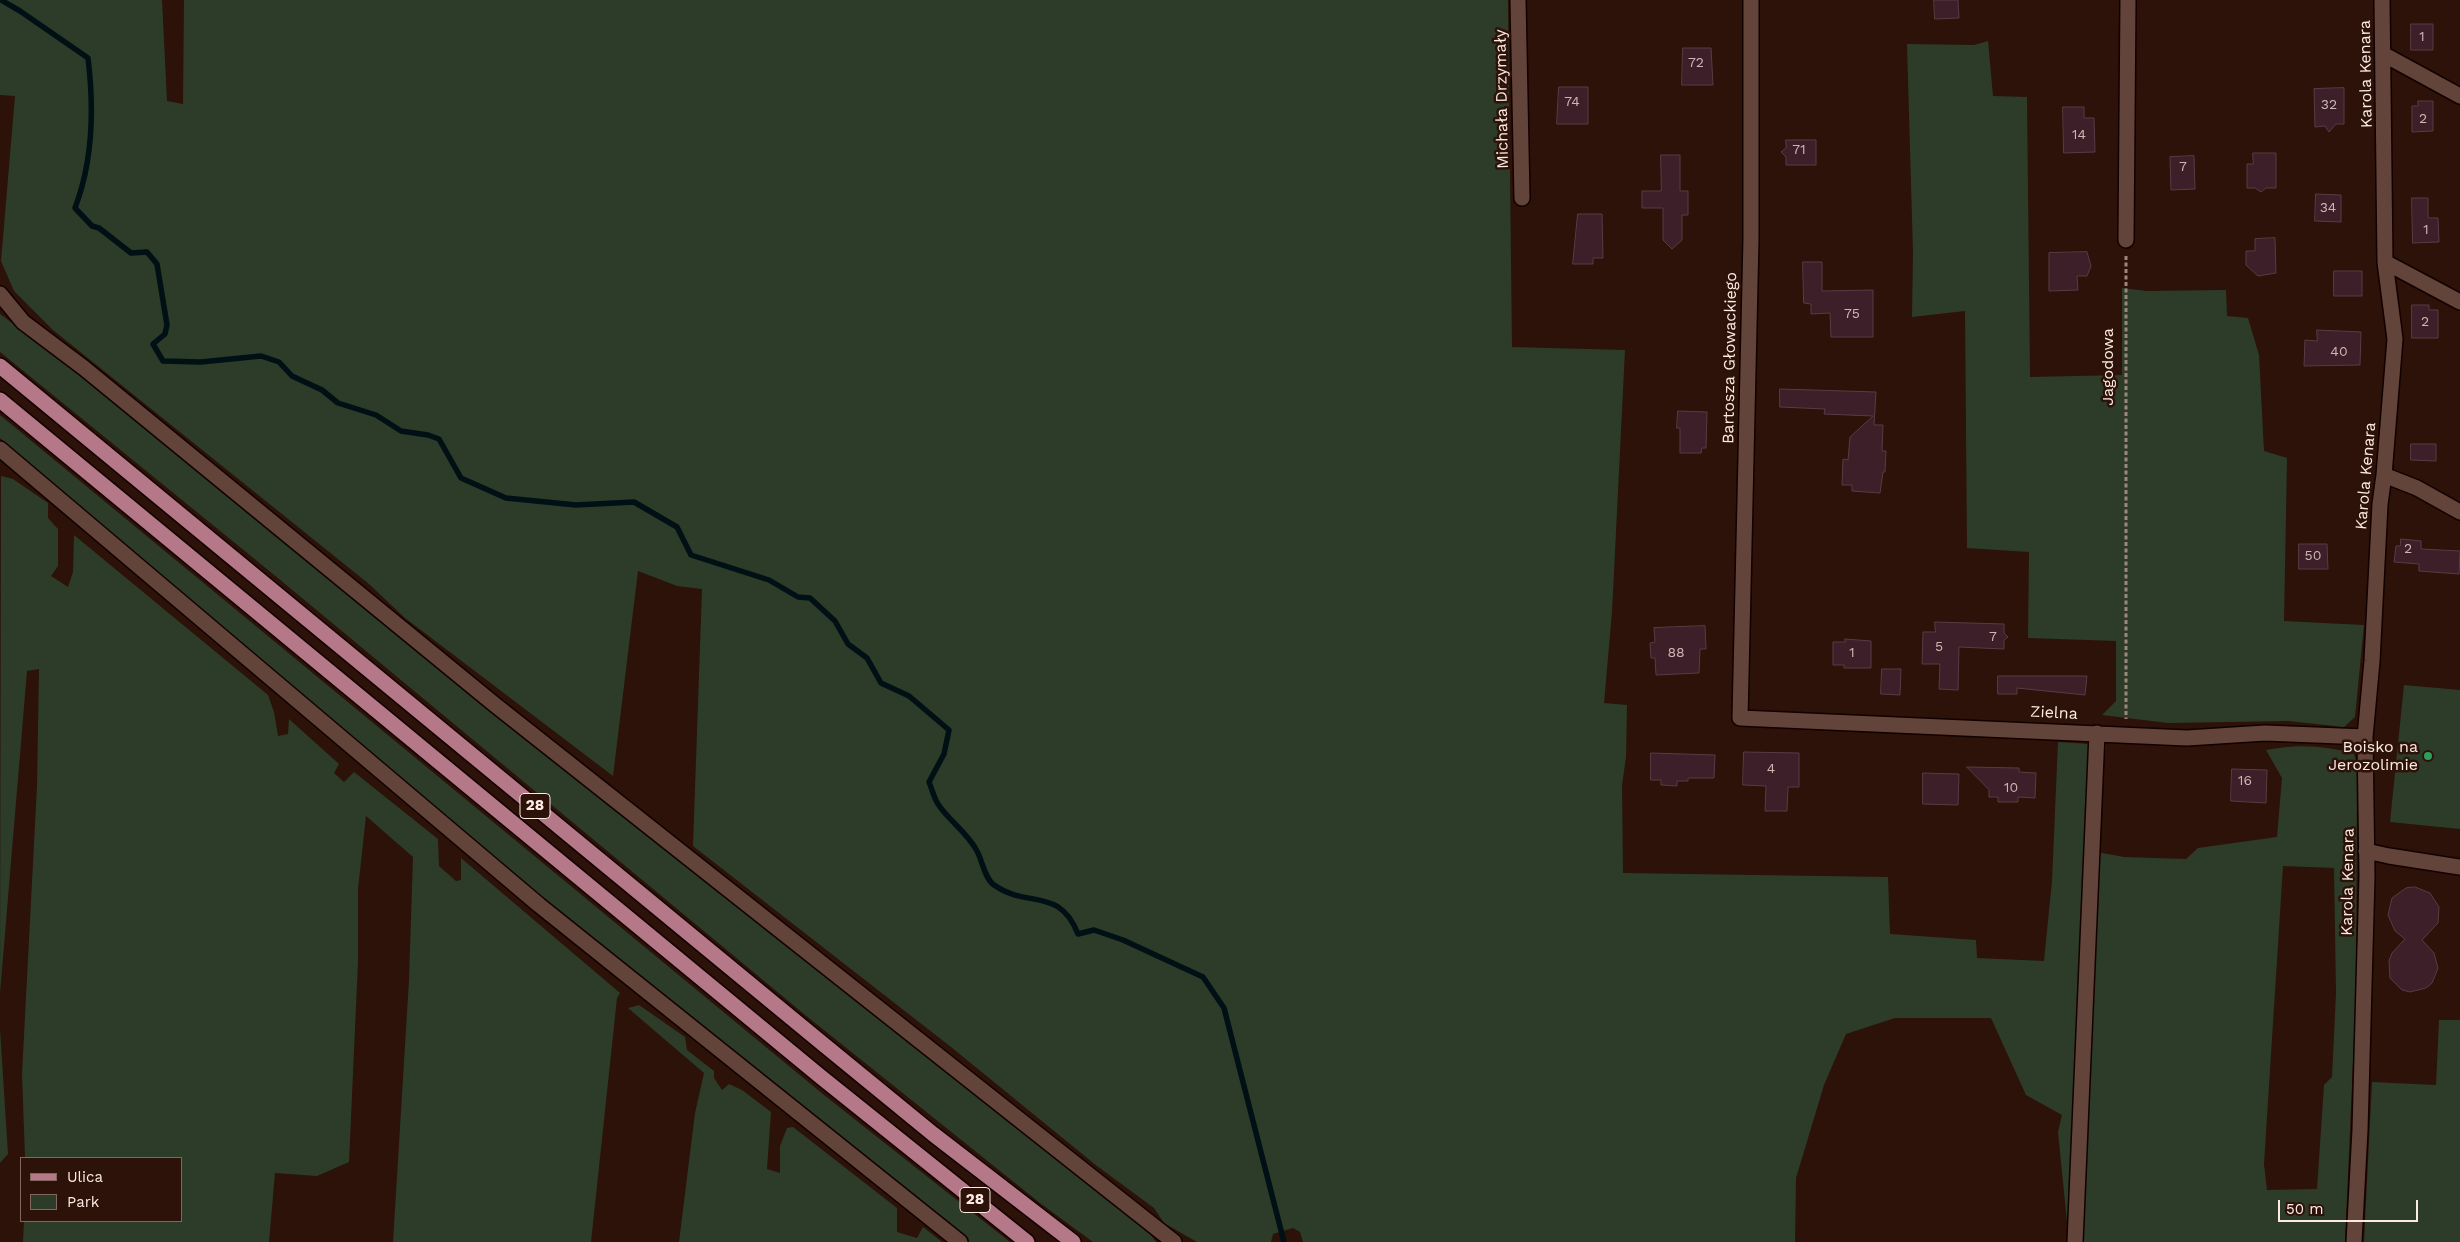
<!DOCTYPE html>
<html>
<head>
<meta charset="utf-8">
<style>
  body { margin:0 }
  #map { position:relative; width:2460px; height:1242px; overflow:hidden; background:#2c1209; font-family:"Work Sans",sans-serif }
  canvas { display:block }
  .legend { position:absolute; left:20px; top:1157px; width:162px; height:65px; box-sizing:border-box; background:#2c1209; border:1px solid #806860; margin:0; padding:6px 9px; list-style:none; font-size:15px; color:#fdeae3 }
  .legend li { display:flex; align-items:center; gap:10px; height:25px }
  .legend b { width:25px; border:1px solid #806860 }
  .scale { position:absolute; left:2278px; top:1200px; width:140px; height:22px; box-sizing:border-box; border:2px solid #fdeae3; border-top:0; padding-left:6px; font-size:15px; line-height:18px; white-space:nowrap; color:#fdeae3; -webkit-text-stroke:4px #2c1209; paint-order:stroke }
</style>
</head>
<body>
<div id="map">
<canvas width="2460" height="1242"></canvas>
<ul class="legend">
<li><b style="height:6px;background:#b47889"></b>Ulica</li>
<li><b style="height:14px;background:#2c3c29"></b>Park</li>
</ul>
<div class="scale">50 m</div>
</div>
<script>
const c = document.querySelector('canvas').getContext('2d');
c.lineJoin = 'round';
function fill(path, color) { c.fillStyle = color; c.fill(path, 'evenodd'); }
function strokePath(path, color, width, dash) { c.strokeStyle = color; c.lineWidth = width; c.lineCap = dash ? 'butt' : 'round'; c.setLineDash(dash || []); c.stroke(path); }
function drawText(font, color, halo, rows, align = 'center') {
  c.font = font + ' "Work Sans",sans-serif'; c.lineWidth = 5; c.setLineDash([]); c.textBaseline = 'middle'; c.strokeStyle = halo; c.fillStyle = color; for (const [text, x, y, turn = 0] of rows) {
    c.save(); c.translate(x, y); c.rotate((+turn || 0) * Math.PI / 180); c.textAlign = isNaN(turn) ? turn : align; if (halo) c.strokeText(text, 0, 0); c.fillText(text, 0, 0); c.restore();
  }
}
fill(new Path2D(`
  M0,0H162L167,101L183,104L184,0H1508L1512,347L1625,350L1612,612L1604,703L1627,705L1626,757L1622,785L1623,873L1888,877L1890,934L1976,940L1977,958L2044,961L2052,881L2058,742L2106,745L2091,851L2124,857L2186,859L2198,848L2277,837L2282,778L2266,750C2296,744 2325,745 2354,754L2357,765L2356,994L2345,1242H2069L2058,1132L2062,1115L2026,1095L1991,1018H1895L1846,1034L1824,1085L1796,1178L1795,1242H1303L1300,1232L1293,1228L1273,1234L1271,1242H1197L1164,1223L1154,1208L1097,1166L951,1047L693,846L702,589L677,586L638,571L613,776L405,618L369,584L53,330L14,291L1,261L15,96L0,95ZM2283,866L2334,868L2336,993L2332,1077L2324,1085L2317,1189L2267,1190L2264,1164Z
  M1988,41L1993,96L2027,97L2030,377L2122,375V288L2147,291L2226,290L2227,316L2248,318L2259,355L2264,451L2287,458L2284,621L2364,625L2355,717L2344,727L2288,721L2168,723L2102,715L2116,701V641L2028,638L2029,552L1967,548L1965,311L1912,317L1913,253L1907,44L1974,45Z
  M0,314L54,354L173,449L613,809L1028,1134L1151,1235L1156,1242H1093L1040,1203L804,1014L273,574L0,352Z
  M0,415L824,1095L1010,1242H967L552,906L0,438Z
  M1,476L13,479L48,503V518L58,529V566L51,576L68,587L73,572L74,535L268,695L274,712L278,736L288,734L289,719L339,764L334,773L344,782L354,772L438,839L439,866L456,881L461,880V858L620,993L617,998L591,1242H393L409,980L413,857L366,816L358,889V962L349,1162L317,1176L275,1173L269,1242H23L24,1221H181V1158H25L22,1074L37,786L39,669L27,671L0,993Z
  M2404,685L2460,690V829L2390,822Z
  M639,1005L685,1037L687,1050L714,1071V1078L722,1090L729,1084L742,1090L771,1112L767,1169L780,1173V1146L787,1128L793,1127L897,1208V1232L917,1238L923,1227L942,1242H679L695,1113L704,1073L628,1008Z
  M2439,1020H2460V1242H2364L2372,1082L2436,1085Z
  M0,1029L8,1154L0,1163Z`), '#2c3c29');
strokePath(new Path2D(`
  M1,0L20,11L88,58C94,107 93,161 75,208L92,226L99,228L131,253L147,252L157,264L167,325L165,334L153,344L163,361L201,362L261,356L279,362L292,376L322,390L338,403L376,415L401,431L428,435L439,439L461,478L506,498L576,505L634,502L677,527L691,555L769,580L798,597L810,598L835,621L848,644L867,658L881,683L909,696L949,730L944,754L929,782C932,789 934,798 938,804C949,821 967,832 977,851C982,860 985,879 994,885C1028,909 1059,886 1078,934L1094,930L1123,940L1203,977L1224,1008L1284,1242`), '#001014', 5.5);
const building = new Path2D(`
  M1934,0H1958L1959,18L1935,19Z
  M2411,24H2433V50H2411Z
  M1683,48H1711L1713,85H1682Z
  M1559,87H1588V124H1557Z
  M2344,88V124H2336L2329,132L2325,126L2315,127L2314,89Z
  M2418,101H2433V131L2412,132V106H2418Z
  M2063,107H2084V118H2094L2095,152L2064,153Z
  M1786,140H1816V165H1786V157L1781,152L1786,148Z
  M2253,153H2276V188H2266L2261,192L2255,188H2247V164H2253Z
  M1661,155H1680V191H1688V215H1682V240L1672,249L1663,240V208H1642V191H1661Z
  M2194,156L2195,189L2171,190L2170,157Z
  M2316,194L2341,195V222L2315,221Z
  M2412,198H2428V218H2438L2439,242L2413,243Z
  M1578,214H1602L1603,258H1593V264H1573Z
  M2275,238L2276,273L2258,276L2246,265V251H2255V239Z
  M2087,252L2091,266L2087,276H2077L2078,290L2049,291V253Z
  M1803,262H1822V291L1873,290V337H1831L1830,313L1811,314V304L1804,303Z
  M2334,271H2362V296H2334Z
  M2412,305H2429V310H2438V338H2412Z
  M2317,330L2361,332L2360,365L2304,366L2305,340L2317,341Z
  M1780,389L1876,392L1874,425H1883L1882,451H1886L1885,472H1883L1880,493L1852,491V485H1842L1843,459L1848,460L1850,437L1873,416L1824,414L1825,409L1780,407Z
  M1678,411L1707,412L1706,448H1702L1701,453H1680V428H1677Z
  M2411,444H2436V461L2411,460Z
  M2401,539L2421,541V549L2460,551L2459,574L2419,571V564L2394,562L2396,546H2400Z
  M2299,544H2327L2328,569H2299Z
  M1935,622L2004,624V633L2008,637L2004,640V649L1959,647L1958,690L1939,689L1940,664H1922L1923,632H1935Z
  M1705,626L1706,649H1700L1699,673L1656,675L1655,658H1651L1650,643L1655,642L1654,628Z
  M1845,639L1871,641V668H1844V665H1833V642H1845Z
  M1882,669H1901L1900,695L1881,694Z
  M1998,676H2087L2085,695L2017,688V694H1998Z
  M1744,752L1799,753V787H1788L1787,811H1765L1766,786L1743,785Z
  M1651,753L1715,755L1714,778H1688V781H1677V786L1661,785V780H1651Z
  M1967,767L2019,768V772L2036,773L2035,798L2018,797V802H1998V797H1989V790Z
  M2232,769L2267,770L2266,803L2231,801Z
  M1923,773L1959,774L1958,805L1923,804Z
  M2415,887L2430,893L2439,907L2438,923L2422,940L2434,953L2438,968L2432,983L2426,988L2410,992L2402,990L2390,978L2389,961L2392,953L2405,939L2395,931L2388,915L2392,898L2406,888Z`);
fill(building, '#3c1f28');
strokePath(building, '#5a3b44', 1);
const minor = new Path2D(`
  M1518,0L1522,198
  M1751,0V239L1740,718L2187,738L2265,733L2365,737
  M2383,54L2460,96
  M2126,240L2128,0
  M2385,262L2460,302
  M0,294L23,322L84,368L494,704L1174,1242
  M0,449L539,905L960,1242
  M2384,475L2417,488L2460,512
  M2366,851L2389,856L2460,867
  M2075,1242L2097,733
  M2354,1242L2360,1130L2367,876L2365,737L2372,661L2380,504L2384,475L2395,339L2385,262L2382,0`);
const major = new Path2D(`
  M0,366L823,1044L933,1134L1073,1242
  M0,400L821,1077L1027,1242`);
strokePath(minor, '#130100', 18);
strokePath(major, '#130100', 18);
strokePath(new Path2D(`
  M2126,256V719`), '#9c867e', 3, [4, 2.5]);
strokePath(minor, '#63443a', 15);
strokePath(major, '#b47889', 15);
for (const [x, y, r, color] of [
  [2428,756,5,"#2e9e5b"]
]) { const dot = new Path2D(); dot.arc(x, y, r, 0, 2 * Math.PI); c.fillStyle = color; c.fill(dot); strokePath(dot, '#2c1209', 2); }
drawText('14px', '#cdb7b4', null, [
  ["1",2422,37],
  ["72",1696,63],
  ["74",1572,102],
  ["32",2329,105],
  ["2",2423,119],
  ["14",2079,135],
  ["71",1799,150],
  ["7",2183,167],
  ["34",2328,208],
  ["1",2426,230],
  ["75",1852,314],
  ["2",2425,322],
  ["40",2339,352],
  ["2",2408,549],
  ["50",2313,556],
  ["7",1993,637],
  ["5",1939,647],
  ["88",1676,653],
  ["1",1852,653],
  ["4",1771,769],
  ["16",2245,781],
  ["10",2011,788]
]);
for (const [x, y, w] of [
  [535,806,30],
  [975,1200,30]
]) { const box = new Path2D(); box.roundRect(x - w / 2, y - 12.5, w, 25, 4); c.fillStyle = '#2c1209'; c.fill(box); strokePath(box, '#fdeae3', 1); }
drawText('bold 15px', '#fdeae3', null, [
  ["28",535,806],
  ["28",975,1200]
]);
drawText('16px', '#fdeae3', '#2c1209', [
  ["Karola Kenara",2366,74,-91],
  ["Michała Drzymały",1502,99,-91],
  ["Bartosza Głowackiego",1730,358,-89],
  ["Jagodowa",2108,367,-90],
  ["Karola Kenara",2366,476,-85],
  ["Zielna",2054,713,3],
  ["Karola Kenara",2348,882,-89]
]);
drawText('16px', '#fdeae3', '#2c1209', [
  ["Boisko na",2418,747],
  ["Jerozolimie",2418,765]
], 'right');
</script>
</body>
</html>
